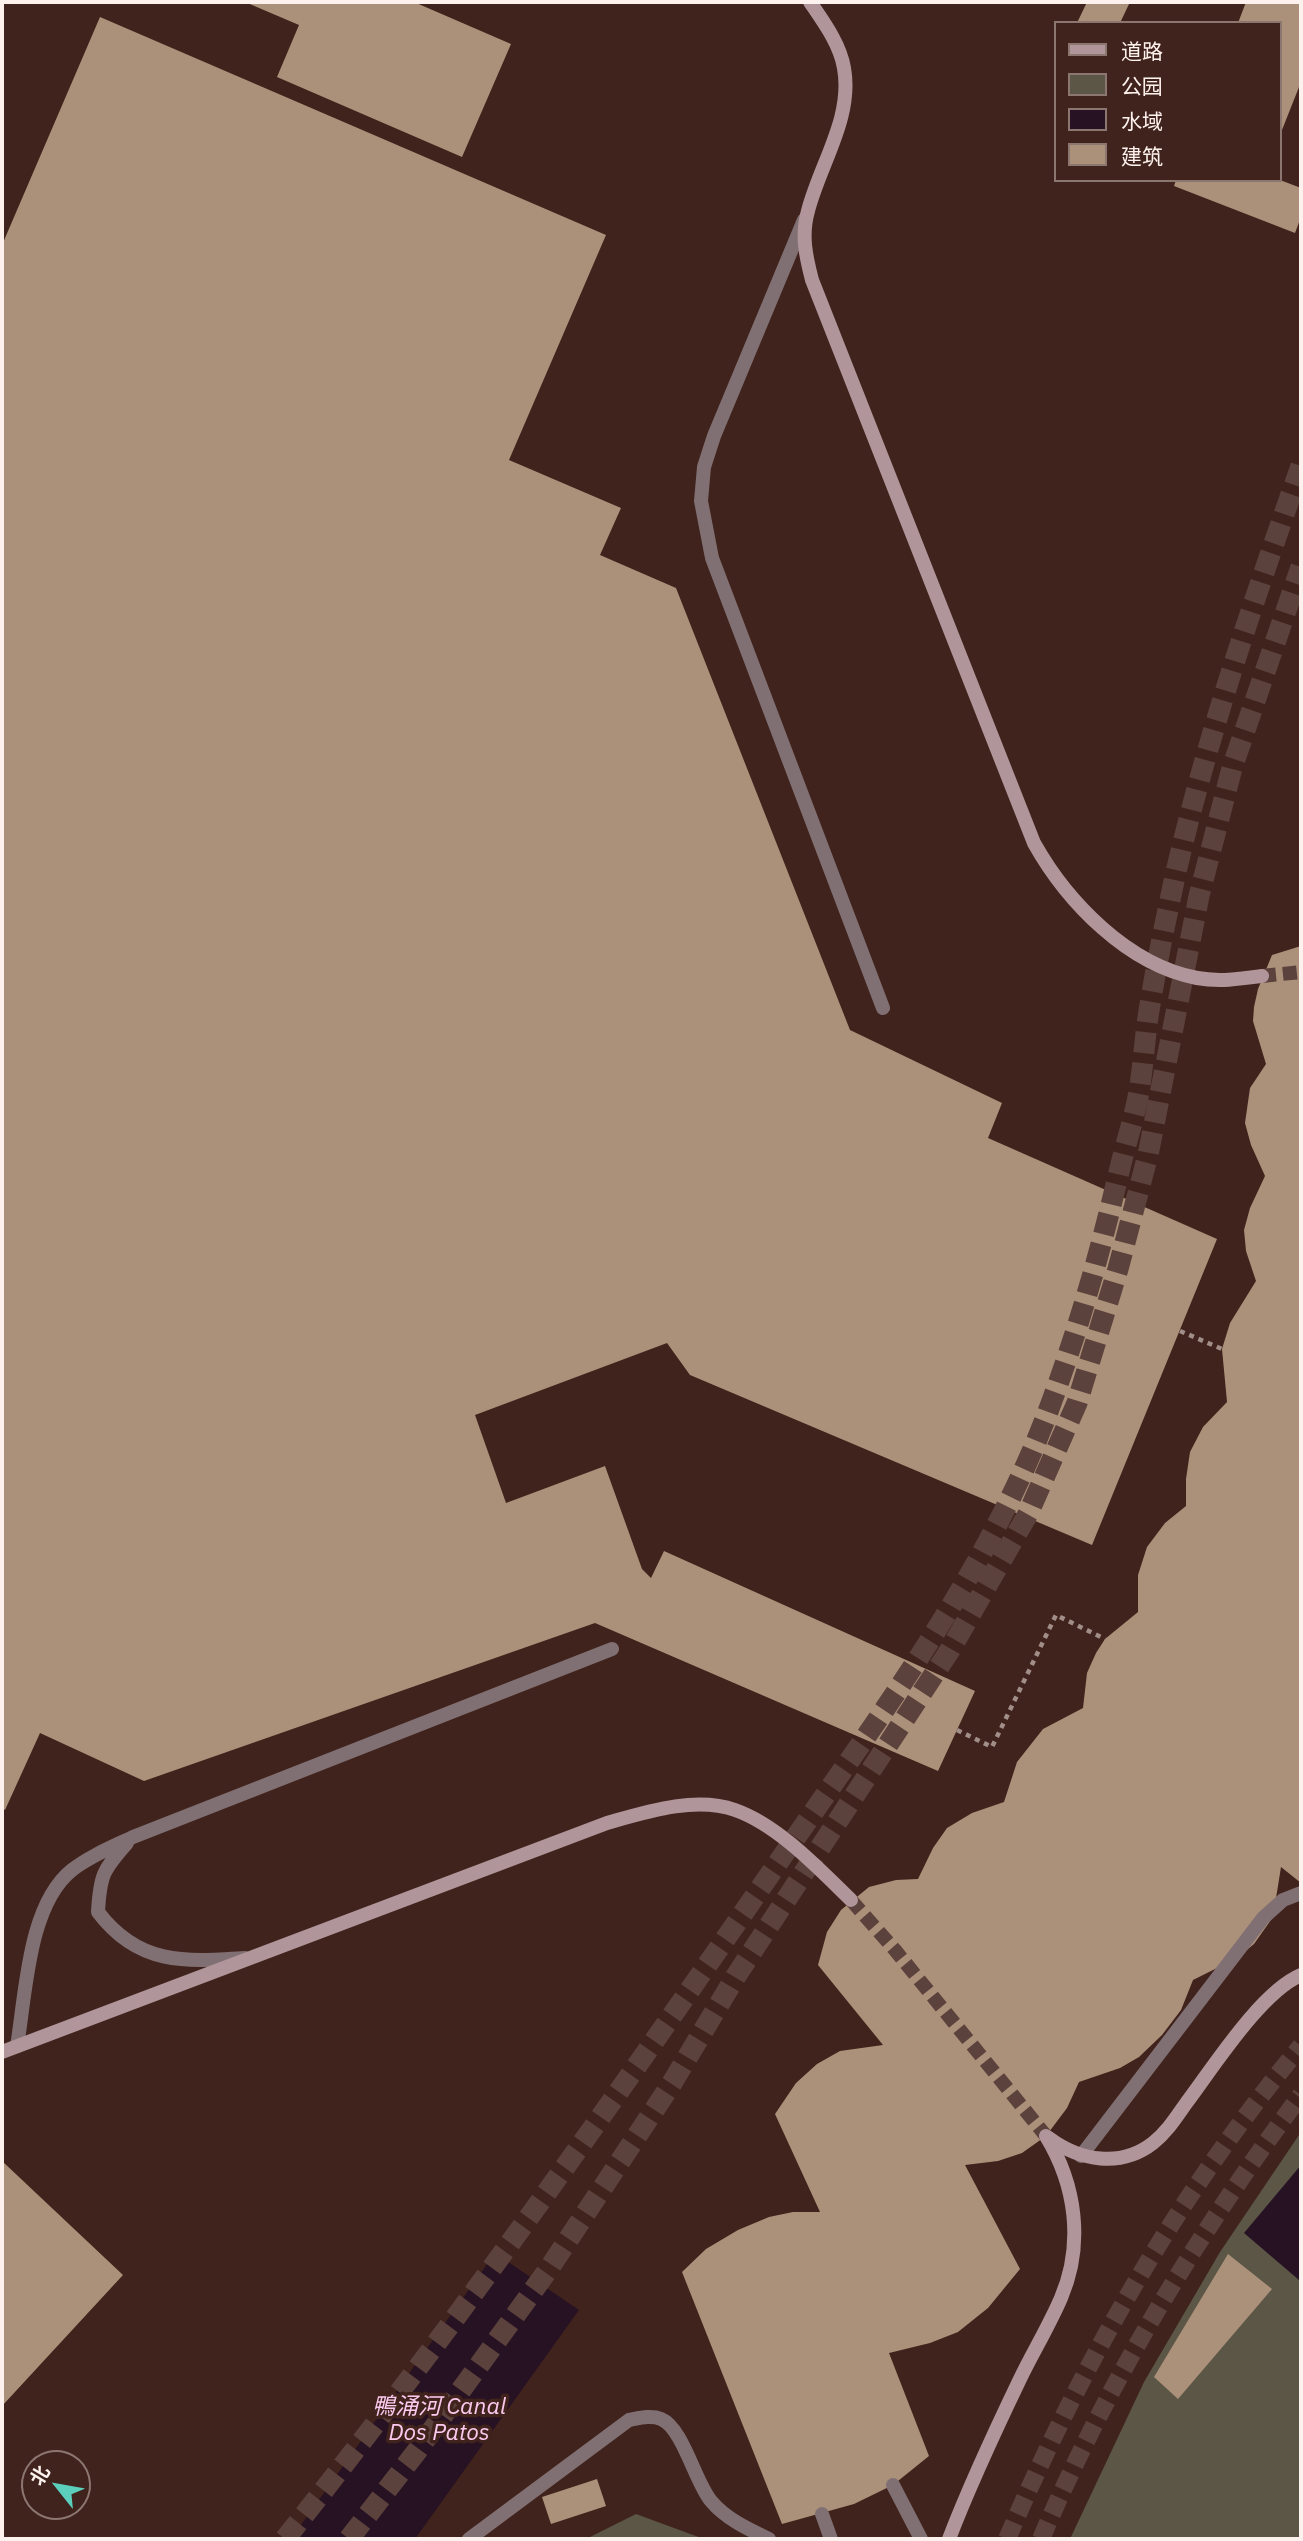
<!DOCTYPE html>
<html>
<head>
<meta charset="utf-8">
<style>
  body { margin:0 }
  #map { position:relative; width:1303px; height:2541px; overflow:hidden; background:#40231c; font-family:"IBM Plex Sans","Noto Sans SC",sans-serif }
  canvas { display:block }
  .frame { position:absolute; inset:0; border:4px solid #fef2ee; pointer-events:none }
  .legend { position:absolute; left:1054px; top:21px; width:228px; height:161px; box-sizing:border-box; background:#40231c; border:2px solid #8c7670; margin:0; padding:9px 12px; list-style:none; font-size:21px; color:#fef2ee }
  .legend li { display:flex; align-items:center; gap:14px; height:35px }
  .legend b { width:35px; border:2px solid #8c7670 }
  .north { position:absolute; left:21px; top:2450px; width:70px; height:70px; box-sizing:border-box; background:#40231c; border:2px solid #8c7670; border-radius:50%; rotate:301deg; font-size:19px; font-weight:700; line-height:28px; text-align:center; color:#fef2ee }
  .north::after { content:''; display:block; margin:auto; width:24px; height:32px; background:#5bcebc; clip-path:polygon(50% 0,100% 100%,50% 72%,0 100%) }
</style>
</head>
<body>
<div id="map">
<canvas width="1303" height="2541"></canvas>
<div class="frame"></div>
<ul class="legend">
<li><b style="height:9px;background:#b0969b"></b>道路</li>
<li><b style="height:19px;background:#5b5646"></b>公园</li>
<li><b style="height:19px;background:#271223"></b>水域</li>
<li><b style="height:19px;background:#ac917a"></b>建筑</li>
</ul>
<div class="north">北</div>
</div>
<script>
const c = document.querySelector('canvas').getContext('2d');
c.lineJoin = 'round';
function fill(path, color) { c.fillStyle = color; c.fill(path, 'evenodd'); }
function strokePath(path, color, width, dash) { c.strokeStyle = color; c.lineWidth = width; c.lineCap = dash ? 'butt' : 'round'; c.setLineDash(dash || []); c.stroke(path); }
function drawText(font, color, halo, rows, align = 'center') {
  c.font = font + ' "IBM Plex Sans","Noto Sans SC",sans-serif'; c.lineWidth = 7; c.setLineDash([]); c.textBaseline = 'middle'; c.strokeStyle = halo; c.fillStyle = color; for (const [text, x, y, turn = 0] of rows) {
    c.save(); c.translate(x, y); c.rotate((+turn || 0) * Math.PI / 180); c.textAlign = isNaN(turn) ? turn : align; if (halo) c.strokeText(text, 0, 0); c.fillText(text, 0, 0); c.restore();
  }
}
fill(new Path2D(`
  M1301,2132V2539H1070L1144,2382L1220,2252Z
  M636,2514L704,2539H586Z`), '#5b5646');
fill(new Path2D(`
  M1301,2165V2278L1299,2280L1244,2233Z
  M495,2253L579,2310L415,2539H291Z`), '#271223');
fill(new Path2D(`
  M245,2H414L511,44L462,157L277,77L299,25Z
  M1087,2H1130L1120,23H1077Z
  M1246,2H1301V82L1280,135V23H1238Z
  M100,17L606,235L509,460L621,508L600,555L676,588L850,1030L1002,1103L988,1138L1217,1239L1092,1545L690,1375L667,1343L475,1415L506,1503L605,1466L642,1569L651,1578L664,1551L975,1691L938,1771L595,1623L144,1781L40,1733L5,1810L2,1808V245Z
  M1176,180H1280L1301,188V217L1295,233L1174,186Z
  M1301,946V1883L1281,1867L1273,1917L1254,1944L1237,1958L1193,1980L1181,2010L1162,2035L1139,2057L1120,2068L1079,2082L1067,2108L1046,2136L1022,2153L998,2161L965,2165L1020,2269L988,2308L958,2332L930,2343L889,2353L929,2456L893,2485L854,2504L782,2524L682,2272L706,2249L738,2230L769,2217L793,2212H820L775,2114L796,2083L817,2064L840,2051L883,2045L818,1965L827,1932L841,1910L869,1887L896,1880L918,1879L933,1848L947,1828L972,1813L1004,1802L1017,1762L1043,1729L1083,1708L1087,1673L1096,1653L1105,1639L1138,1612V1575L1147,1547L1165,1523L1186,1506V1479L1190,1452L1203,1427L1227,1402L1222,1349L1230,1323L1256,1281L1246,1251L1244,1230L1250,1208L1265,1176L1251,1145L1245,1123L1250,1088L1266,1064L1253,1021L1254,1007L1258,989L1272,955Z
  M2,2161L123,2275L2,2406Z
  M1228,2254L1272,2289L1178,2399L1154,2377Z
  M597,2479L606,2506L551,2524L542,2497Z`), '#ac917a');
strokePath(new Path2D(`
  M1262,976L1301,972
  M851,1900L895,1950L1046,2136`), '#5c423c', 14, [14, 7]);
strokePath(new Path2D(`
  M1007,2539C1083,2362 1177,2195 1301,2046
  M1041,2539C1109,2380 1197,2234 1301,2095`), '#5c423c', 18, [18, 9]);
strokePath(new Path2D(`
  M285,2539C454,2328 610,2106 764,1883C869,1730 990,1574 1053,1398C1080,1324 1101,1249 1119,1172C1125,1146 1134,1119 1139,1092C1144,1061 1145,1030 1151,999C1158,956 1167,914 1176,872C1208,734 1254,599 1301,466
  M349,2539L417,2451L548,2270L672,2083L736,1976L950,1650L1028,1514L1077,1403L1118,1269L1148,1155L1199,896L1232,768L1301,567`), '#5c423c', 21, [21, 10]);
strokePath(new Path2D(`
  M1180,1331L1222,1349
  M957,1730L992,1747L1056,1615L1105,1639`), '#a28e89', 4.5, [5, 5]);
strokePath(new Path2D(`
  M804,220L714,436L704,467L701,501L712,558L883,1008
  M127,1843C103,1870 100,1875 98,1912C138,1965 184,1962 245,1958
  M17,2046C26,1993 28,1905 72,1870C90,1856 112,1847 133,1837L612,1649
  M1081,2156L1263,1918L1283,1900L1301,1893
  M893,2485L921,2539
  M822,2514L831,2539
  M469,2539L629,2420C640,2418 651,2415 661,2419C683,2428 695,2482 711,2501C726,2519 748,2529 769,2539`), '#817073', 14);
strokePath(new Path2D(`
  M810,2C823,21 840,44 844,68C853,118 820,164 808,211C801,235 806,257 812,280L1034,843C1067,902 1128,965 1197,978C1219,982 1240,979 1262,976
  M2,2052L607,1823C646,1812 695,1796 735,1810C778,1825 819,1869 851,1900
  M1049,2138C1080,2161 1121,2168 1153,2143C1168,2131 1177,2116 1187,2102C1214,2066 1261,1992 1301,1975
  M949,2539C970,2484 995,2431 1020,2379C1033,2352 1049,2326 1061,2298C1084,2244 1076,2185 1046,2136`), '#b0969b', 14);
drawText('italic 23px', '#fbc9ee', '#40231c', [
  ["鴨涌河 Canal",439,2407],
  ["Dos Patos",439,2433]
]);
</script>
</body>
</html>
